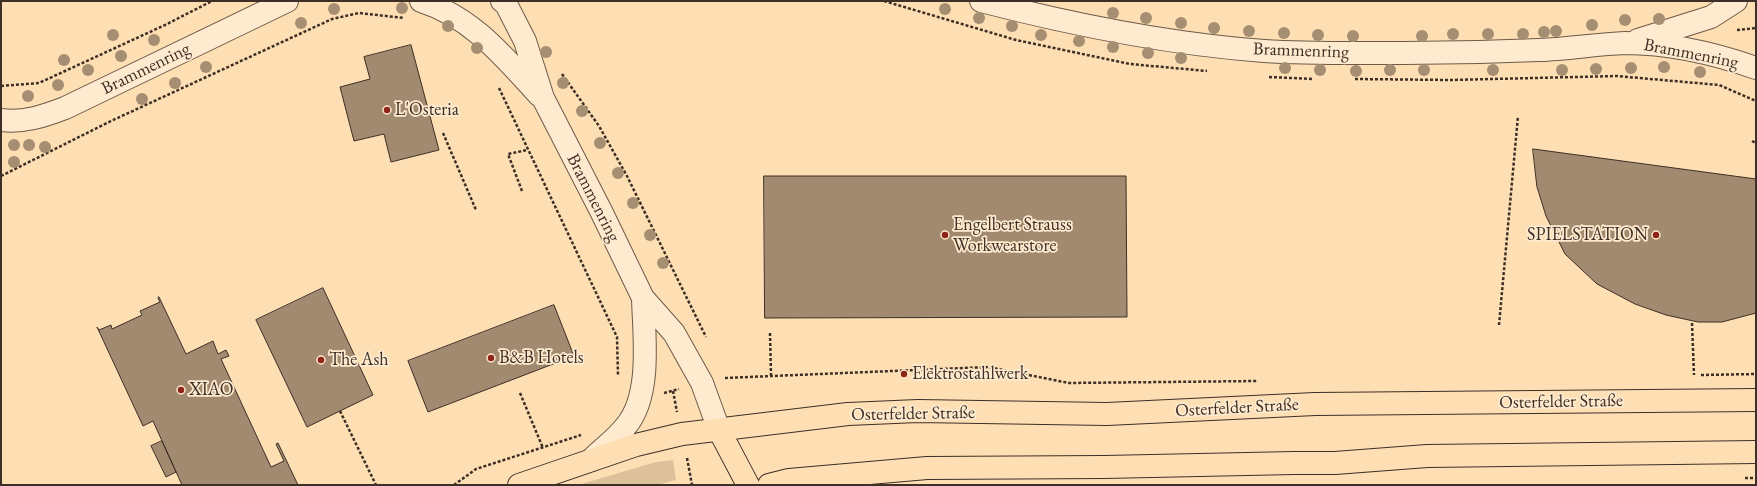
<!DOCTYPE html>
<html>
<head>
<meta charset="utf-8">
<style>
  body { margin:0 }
  #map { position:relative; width:1757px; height:486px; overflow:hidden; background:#fedfb3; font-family:"EB Garamond",serif }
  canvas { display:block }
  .frame { position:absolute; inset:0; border:2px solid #3d2e26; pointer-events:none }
</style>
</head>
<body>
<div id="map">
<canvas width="1757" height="486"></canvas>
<div class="frame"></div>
</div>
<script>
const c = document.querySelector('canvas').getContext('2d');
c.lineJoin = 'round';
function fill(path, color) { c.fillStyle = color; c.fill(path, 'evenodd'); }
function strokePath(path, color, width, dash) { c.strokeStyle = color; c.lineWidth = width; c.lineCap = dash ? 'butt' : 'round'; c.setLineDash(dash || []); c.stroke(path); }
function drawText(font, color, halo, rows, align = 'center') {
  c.font = font + ' "EB Garamond",serif'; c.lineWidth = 3.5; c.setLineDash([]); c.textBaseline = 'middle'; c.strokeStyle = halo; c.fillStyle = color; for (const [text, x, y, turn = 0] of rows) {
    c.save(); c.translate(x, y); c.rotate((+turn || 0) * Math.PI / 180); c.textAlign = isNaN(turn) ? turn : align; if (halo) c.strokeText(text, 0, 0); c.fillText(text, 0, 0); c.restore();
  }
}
fill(new Path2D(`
  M673,460L676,480L657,485H578L656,462Z`), '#ddc19b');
const building = new Path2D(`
  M411,45L439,150L391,162L384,134L354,141L340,87L370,79L364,57Z
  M1533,149L1756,179V313L1722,322H1698L1666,315L1635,304L1597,284L1565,254L1546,216L1537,187Z
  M764,176H1126L1127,317L765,318Z
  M323,288L373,395L307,427L256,320Z
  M159,297L186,354L213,341L218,354L226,350L229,356L221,359L271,467L284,461L276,444L278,443L298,485H182L153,421L143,426L97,327L99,330L111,325L112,329L142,315L140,311L160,302L158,298Z
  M554,305L574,356L428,412L408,361Z
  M162,441L176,472L166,477L151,446Z`);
fill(building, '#a18a6f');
strokePath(building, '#3d2e26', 1);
const minor = new Path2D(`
  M421,1C472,17 504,57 539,95
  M502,1L506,4L525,41L543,98L602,213L643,298L674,333L702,383L719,430
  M981,1C1074,25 1168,44 1264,51C1311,54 1358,53 1405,53C1450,53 1494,52 1539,50C1568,49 1597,44 1625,43C1668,43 1716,54 1756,68
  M1638,40L1711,17L1736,1
  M1,120C24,123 44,116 65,108L287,1
  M591,460C602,449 616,439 626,426C652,395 644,336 643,298`);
const major = new Path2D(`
  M719,430L748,485
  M519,485L636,445L682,434L848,414L918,411L1107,414L1315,404L1756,400
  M769,485L789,480L927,468L1104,467L1294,463H1335L1427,456L1756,452`);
strokePath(minor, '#6d5a49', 24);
strokePath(major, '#3d2e26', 24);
strokePath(new Path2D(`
  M884,1L1016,40L1130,64L1207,71
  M1737,30L1756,28
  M562,74L599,126L627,176L706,337
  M1269,77L1314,79
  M1355,79L1451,80L1617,76L1719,85L1756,101
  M1,86L39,83L165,25L212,1
  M499,88L617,337L618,375
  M443,133L476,210
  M1752,141L1756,143
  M1,176L111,121L332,19L359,13L404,18
  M522,191L508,154L527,150
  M1692,323L1694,375
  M1499,325L1518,116
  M770,333L771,376
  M1701,375L1756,374
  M725,378L988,367L1069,383L1258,381
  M673,391L677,412
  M520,393L543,448
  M664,393L679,389
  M340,411L376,485
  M687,458L692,485
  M1745,478H1756
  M454,485L476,469L581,435`), '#3d2e26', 2.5, [3, 2]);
strokePath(minor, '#feeace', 22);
strokePath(major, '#fedfb3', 22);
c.fillStyle = '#a58e72';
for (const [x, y] of [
  [402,8],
  [334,9],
  [945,9],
  [1113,13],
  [979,18],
  [1146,18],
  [1659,19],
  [1625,20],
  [301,23],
  [1181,23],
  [1592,25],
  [448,26],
  [1012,26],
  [1214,28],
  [1249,31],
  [1556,31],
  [1544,32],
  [1284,33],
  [1453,34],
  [1488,34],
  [1523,34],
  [113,35],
  [1041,35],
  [1318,35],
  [1353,36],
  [1422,36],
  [154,40],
  [1079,41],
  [1113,47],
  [477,48],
  [546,52],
  [1148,53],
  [121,56],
  [1181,58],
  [64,60],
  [206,67],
  [1664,67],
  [1285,68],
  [1631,68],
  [1596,69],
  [88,70],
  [1320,70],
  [1390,70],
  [1424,70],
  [1493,70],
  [1562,70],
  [1356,71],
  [1700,72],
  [175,83],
  [563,83],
  [58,85],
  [28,96],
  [142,99],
  [582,111],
  [600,143],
  [14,145],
  [29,145],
  [45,147],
  [14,162],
  [618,173],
  [633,203],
  [650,235],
  [663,263]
]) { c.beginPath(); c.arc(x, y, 6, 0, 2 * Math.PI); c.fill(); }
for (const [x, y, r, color] of [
  [387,110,4,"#8f2418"],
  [945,235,4,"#8f2418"],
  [1656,235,4,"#8f2418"],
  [491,358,4,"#8f2418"],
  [321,360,4,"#8f2418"],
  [904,374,4,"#8f2418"],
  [181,390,4,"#8f2418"]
]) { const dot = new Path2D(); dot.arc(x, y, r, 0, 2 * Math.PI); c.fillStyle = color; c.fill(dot); strokePath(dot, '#feeace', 1.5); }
drawText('18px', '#3d2e26', '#feeace', [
  ["Brammenring",1301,51,2],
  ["Brammenring",1691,54,11],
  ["Brammenring",146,69,-26],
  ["Brammenring",593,198,63],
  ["Osterfelder Straße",1561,402,-1],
  ["Osterfelder Straße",1237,408,-3],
  ["Osterfelder Straße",913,414,-1]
]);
drawText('18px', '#3d2e26', '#feeace', [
  ["L'Osteria",395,110],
  ["Engelbert Strauss",953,225],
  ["Workwearstore",953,246],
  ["SPIELSTATION",1648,235,"right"],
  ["B&B Hotels",499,358],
  ["The Ash",329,360],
  ["Elektrostahlwerk",912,374],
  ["XIAO",189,390]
], 'left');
</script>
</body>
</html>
